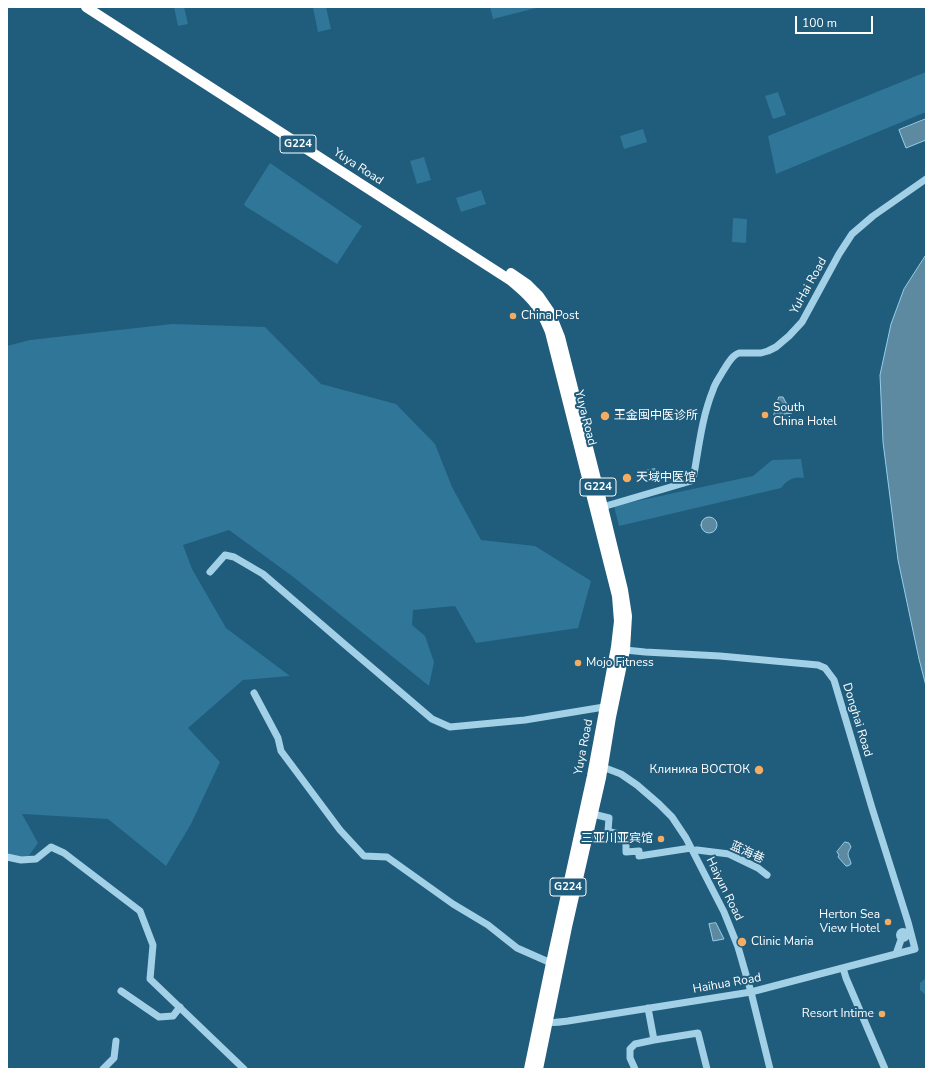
<!DOCTYPE html>
<html>
<head>
<meta charset="utf-8">
<style>
  body { margin:0 }
  #map { position:relative; width:933px; height:1076px; overflow:hidden; background:#205c7c; font-family:"Nunito Sans",sans-serif }
  canvas { display:block }
  .frame { position:absolute; inset:0; border:8px solid #fff; pointer-events:none }
  .scale { position:absolute; left:795px; top:16px; width:78px; height:18px; box-sizing:border-box; border:2px solid #fff; border-top:0; padding-left:5px; font-size:12px; line-height:14px; white-space:nowrap; color:#fff; -webkit-text-stroke:3px #205c7c; paint-order:stroke }
</style>
</head>
<body>
<div id="map">
<canvas width="933" height="1076"></canvas>
<div class="frame"></div>
<div class="scale">100 m</div>
</div>
<script>
const c = document.querySelector('canvas').getContext('2d');
c.lineJoin = 'round';
function fill(path, color) { c.fillStyle = color; c.fill(path, 'evenodd'); }
function strokePath(path, color, width, dash) { c.strokeStyle = color; c.lineWidth = width; c.lineCap = dash ? 'butt' : 'round'; c.setLineDash(dash || []); c.stroke(path); }
function drawText(font, color, halo, rows, align = 'center') {
  c.font = font + ' "Nunito Sans","Noto Sans SC",sans-serif'; c.lineWidth = 4; c.setLineDash([]); c.textBaseline = 'middle'; c.strokeStyle = halo; c.fillStyle = color; for (const [text, x, y, turn = 0] of rows) {
    c.save(); c.translate(x, y); c.rotate((+turn || 0) * Math.PI / 180); c.textAlign = isNaN(turn) ? turn : align; if (halo) c.strokeText(text, 0, 0); c.fillText(text, 0, 0); c.restore();
  }
}
fill(new Path2D(`
  M174,7H184L188,24L178,26Z
  M318,7H326L331,29L318,32L313,8Z
  M490,7H540L493,19Z
  M926,72V112L776,174L768,136Z
  M778,92L786,115L773,119L765,96Z
  M643,129L647,142L624,149L620,136Z
  M424,157L431,180L417,184L410,161Z
  M270,163L362,226L337,264L245,206L244,204Z
  M481,190L486,204L461,212L456,198Z
  M733,218L747,219L746,243L732,242Z
  M172,324L265,327L321,384L396,404L435,444L452,487L481,540L535,546L591,581L578,628L476,643L455,606L413,610L412,625L425,636L434,662L429,686L292,576L229,530L183,545L192,569L226,628L290,676L243,680L188,728L220,762L191,824L166,866L108,819L22,814L38,843L28,857L7,859V346L30,340Z
  M801,459L804,478C794,476 787,480 781,488L619,526L614,506L753,476L772,460Z
  M926,978V995L920,990V983Z`), '#2f7698');
const water = new Path2D(`
  M926,119V140L906,148L899,130Z
  M926,255V686L919,659L898,560L883,442L880,375L891,324L904,289Z
  M779,397H783L786,403L792,405V413L784,414L782,418L775,417L774,415Z
  M655,469L657,475L643,479L641,472Z
  M701 525a8 8 0 1 1 16 0a8 8 0 1 1-16 0Z
  M845,842L849,843L851,847C850,849 848,852 848,854C848,858 851,860 851,864L848,866H846L838,857L839,855L837,852Z
  M716,923L724,939L713,941L709,924Z`);
fill(water, '#5d89a1');
strokePath(water, '#96cee8', 1);
strokePath(new Path2D(`
  M599,508L691,481L694,474C699,446 702,417 713,390C715,383 720,377 723,371C727,365 732,355 739,353H761L768,351L776,347L789,336L802,322L839,254L852,234L873,216L926,179
  M210,572L225,555L234,557L263,574L343,643L432,719L450,727L525,720L604,707
  M254,693L278,738L281,751L340,830L364,856L387,857L453,904L488,925L517,948L551,963
  M600,766L621,774L637,785L659,804L672,817L686,838L724,912L738,947L751,992L770,1069
  M593,814L609,818L608,831L626,836V852L639,851V856L691,848
  M693,851L697,850L729,854L758,868L767,875
  M7,857L21,860L36,859L51,847L64,853L140,911L153,945L150,979L244,1069
  M899.5 935a3.5 3.5 0 1 1 7 0a3.5 3.5 0 1 1-7 0Z
  M896,954L902,937
  M843,968L846,978L885,1069
  M121,991L159,1017L173,1016L180,1007
  M648,1008L654,1040
  M544,1021C552,1024 560,1022 568,1021L751,992L915,949L908,922L872,808L834,680L825,668L818,665L720,656L645,652L625,650
  M103,1069L114,1058L116,1041
  M635,1069L630,1058V1049L635,1044L654,1040L698,1033L707,1069`), '#a2d0e7', 7);
strokePath(new Path2D(`
  M86,7L510,280C522,290 535,301 542,315C545,320 548,327 550,332L617,596L619,621L616,647L592,776L551,963L529,1069
  M511,273L527,284L539,296L550,312L560,337L600,495L623,590L627,616L625,650L611,717L601,778L567,927L538,1069`), '#fff', 10);
for (const [x, y, r, color] of [
  [513,316,4,"#f4ab62"],
  [765,415,4,"#f4ab62"],
  [605,416,5,"#f4ab62"],
  [627,478,5,"#f4ab62"],
  [578,663,4,"#f4ab62"],
  [759,770,5,"#f4ab62"],
  [661,839,4,"#f4ab62"],
  [888,922,4,"#f4ab62"],
  [742,942,5,"#f4ab62"],
  [882,1014,4,"#f4ab62"]
]) { const dot = new Path2D(); dot.arc(x, y, r, 0, 2 * Math.PI); c.fillStyle = color; c.fill(dot); strokePath(dot, '#205c7c', 1.5); }
for (const [x, y, w] of [
  [298,144,36],
  [598,487,36],
  [568,887,36]
]) { const box = new Path2D(); box.roundRect(x - w / 2, y - 9, w, 18, 3); c.fillStyle = '#205c7c'; c.fill(box); strokePath(box, '#fff', 1); }
drawText('bold 11px', '#fff', null, [
  ["G224",298,144],
  ["G224",598,487],
  ["G224",568,887]
]);
drawText('12px', '#fff', '#205c7c', [
  ["Yuya Road",358,167,33],
  ["YuHai Road",809,286,-61],
  ["Yuya Road",585,418,76],
  ["Donghai Road",857,720,73],
  ["Yuya Road",584,747,-79],
  ["蓝海巷",747,853,24],
  ["Haiyun Road",724,889,64],
  ["Haihua Road",727,984,-10]
]);
drawText('12px', '#fff', '#205c7c', [
  ["China Post",521,316],
  ["South",773,408],
  ["China Hotel",773,422],
  ["王金囤中医诊所",614,416],
  ["天域中医馆",636,478],
  ["Mojo Fitness",586,663],
  ["Клиника ВОСТОК",750,770,"right"],
  ["三亚川亚宾馆",653,839,"right"],
  ["Herton Sea",880,915,"right"],
  ["View Hotel",880,929,"right"],
  ["Clinic Maria",751,942],
  ["Resort Intime",874,1014,"right"]
], 'left');
</script>
</body>
</html>
